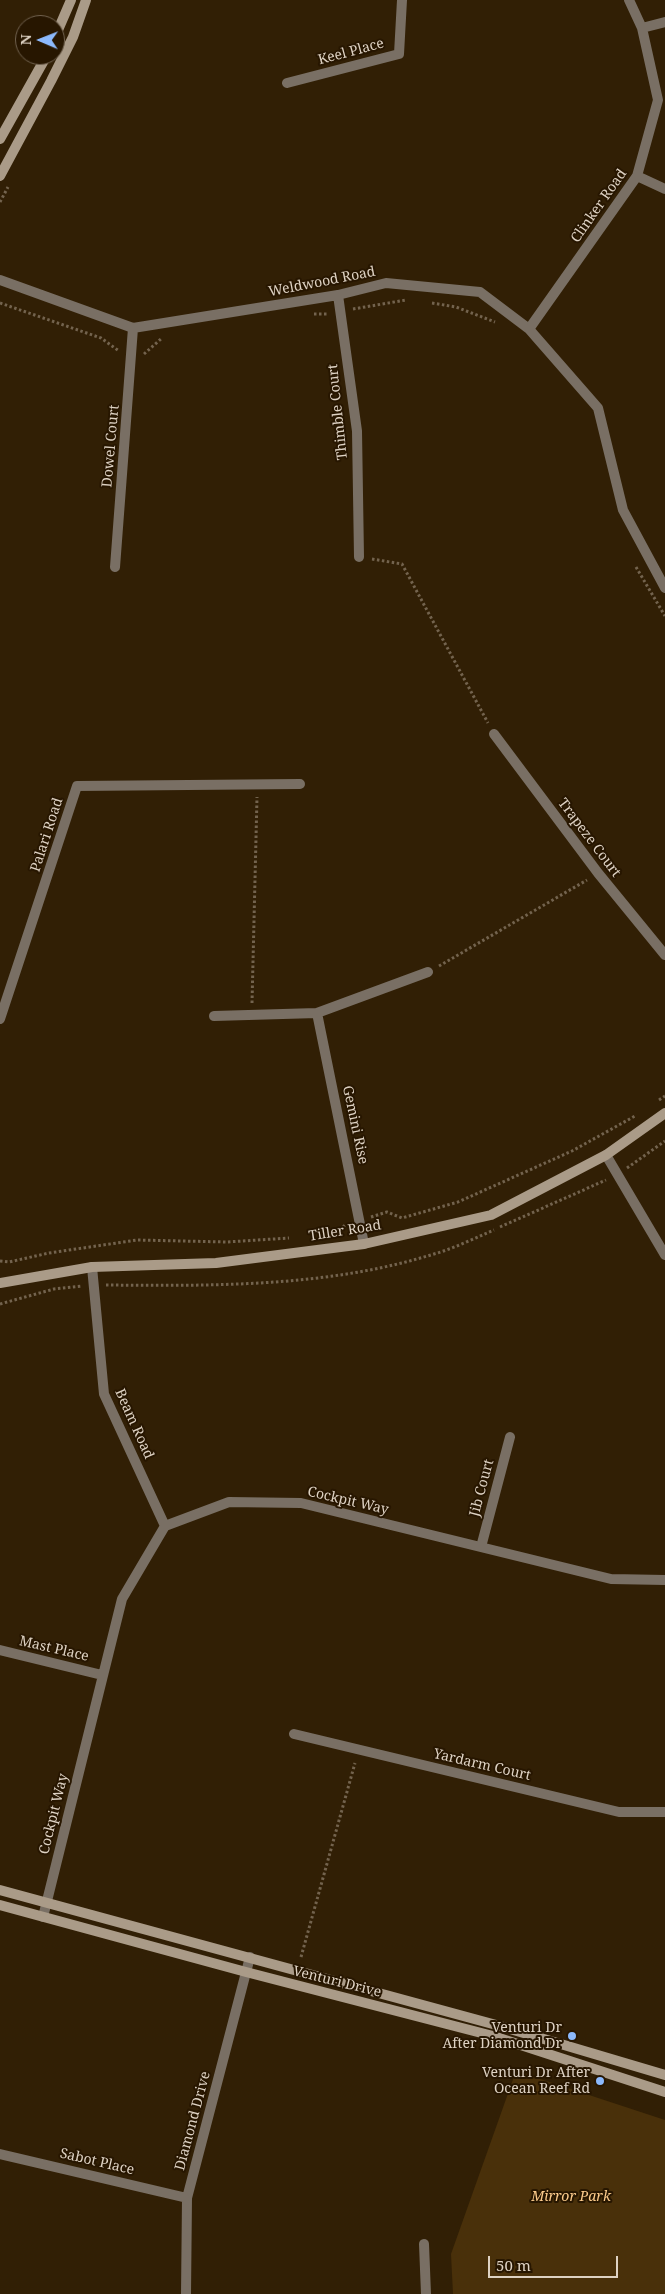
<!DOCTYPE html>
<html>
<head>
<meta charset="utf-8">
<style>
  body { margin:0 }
  #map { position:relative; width:665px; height:2294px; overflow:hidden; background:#311f05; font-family:"Noto Serif",serif }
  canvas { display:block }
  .north { position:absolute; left:15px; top:15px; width:50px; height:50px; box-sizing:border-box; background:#271600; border:1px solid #70614e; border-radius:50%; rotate:271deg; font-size:14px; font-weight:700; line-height:20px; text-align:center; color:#ded2c3 }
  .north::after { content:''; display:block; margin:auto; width:18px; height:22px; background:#8cb9fc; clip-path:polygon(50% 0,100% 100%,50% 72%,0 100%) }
  .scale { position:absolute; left:488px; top:2256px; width:130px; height:22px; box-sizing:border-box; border:2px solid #ded2c3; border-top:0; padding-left:6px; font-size:15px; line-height:18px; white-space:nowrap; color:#ded2c3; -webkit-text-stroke:4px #271600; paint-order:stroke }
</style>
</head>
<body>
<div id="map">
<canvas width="665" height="2294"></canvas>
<div class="north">N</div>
<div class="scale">50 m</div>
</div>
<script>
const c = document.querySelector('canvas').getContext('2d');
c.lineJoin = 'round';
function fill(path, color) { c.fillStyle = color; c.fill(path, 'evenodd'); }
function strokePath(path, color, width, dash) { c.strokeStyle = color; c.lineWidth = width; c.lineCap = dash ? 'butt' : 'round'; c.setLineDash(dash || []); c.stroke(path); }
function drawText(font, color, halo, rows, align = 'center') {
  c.font = font + ' "Noto Serif",serif'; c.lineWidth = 4; c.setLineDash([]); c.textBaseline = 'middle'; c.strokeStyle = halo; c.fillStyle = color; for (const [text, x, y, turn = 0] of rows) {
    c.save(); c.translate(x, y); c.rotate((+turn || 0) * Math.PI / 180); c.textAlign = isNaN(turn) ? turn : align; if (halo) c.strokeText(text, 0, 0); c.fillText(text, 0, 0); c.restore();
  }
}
fill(new Path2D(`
  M516,2071L665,2120V2294H453L451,2254Z`), '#49300a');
strokePath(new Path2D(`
  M0,202L8,187
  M0,303L101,338L119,351
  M432,303L456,307L495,322
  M353,309L406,300
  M314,314H327
  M144,354L162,338
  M372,559L402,564L488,723
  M636,567L665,616
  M439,966L587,880
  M252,1003L257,797
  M659,1100L665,1096
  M627,1168L665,1141
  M371,1217L387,1212L402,1218L458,1202L572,1151L635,1116
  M500,1227L606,1180
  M330,1234L340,1230L346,1224
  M0,1261L9,1262L49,1253L137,1240L227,1242L289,1238
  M106,1285C215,1286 328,1287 434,1254C455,1248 475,1238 494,1230
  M0,1304L54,1289L82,1286
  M301,1957L355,1763`), '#73634e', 3, [2.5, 2.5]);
strokePath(new Path2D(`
  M642,28L665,22
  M287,83L399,54L402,0
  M637,176L665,189
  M0,280L133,328L338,295L386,283L480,292L529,329L598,408L623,510L665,588
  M338,295L357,431L359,557
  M529,329L637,176L658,100L642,28L629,0
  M115,567L133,328
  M494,734L598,873L665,955
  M317,1013L364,1244
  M214,1016L317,1013L428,972
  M0,1019L77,786L300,784
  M606,1155L665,1255
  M92,1267L104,1394L165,1526
  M481,1547L510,1437
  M0,1650L102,1675
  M294,1734L619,1812H665
  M43,1917L122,1599L165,1526L229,1502L301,1503L611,1579L665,1580
  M0,2154L187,2198
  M424,2244L426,2294
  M186,2294L187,2198L250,1957`), '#796f64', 10);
strokePath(new Path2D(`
  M55,37L71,0
  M0,139L47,55
  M0,176L51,81L73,37L86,0
  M0,1283L92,1267L216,1263L364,1244L491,1215L606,1155L665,1113
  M0,1890L500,2026L665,2075
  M0,1905L246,1972L493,2036L665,2092`), '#aa9b88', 10);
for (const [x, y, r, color] of [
  [572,2036,5,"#8cb9fc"],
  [600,2081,5,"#8cb9fc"]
]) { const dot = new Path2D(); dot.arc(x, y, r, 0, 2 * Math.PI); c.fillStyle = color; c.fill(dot); strokePath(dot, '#271600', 2); }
drawText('14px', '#ded2c3', '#271600', [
  ["Keel Place",351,52,-15],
  ["Clinker Road",599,206,-55],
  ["Weldwood Road",322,282,-11],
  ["Thimble Court",338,412,-96],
  ["Dowel Court",111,446,-85],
  ["Palari Road",47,835,-72],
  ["Trapeze Court",589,838,53],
  ["Gemini Rise",355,1125,78],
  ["Tiller Road",345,1231,-9],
  ["Beam Road",134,1424,66],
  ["Jib Court",482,1488,-75],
  ["Cockpit Way",348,1501,13],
  ["Mast Place",54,1649,13],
  ["Yardarm Court",482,1765,13],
  ["Cockpit Way",54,1814,-76],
  ["Venturi Drive",337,1982,14],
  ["Diamond Drive",193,2121,-75],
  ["Sabot Place",97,2162,13]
]);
drawText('14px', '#ded2c3', '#271600', [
  ["Venturi Dr",562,2028],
  ["After Diamond Dr",562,2044],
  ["Venturi Dr After",590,2073],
  ["Ocean Reef Rd",590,2089]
], 'right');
drawText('italic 14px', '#fccb8b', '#271600', [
  ["Mirror Park",571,2197]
]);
</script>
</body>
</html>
